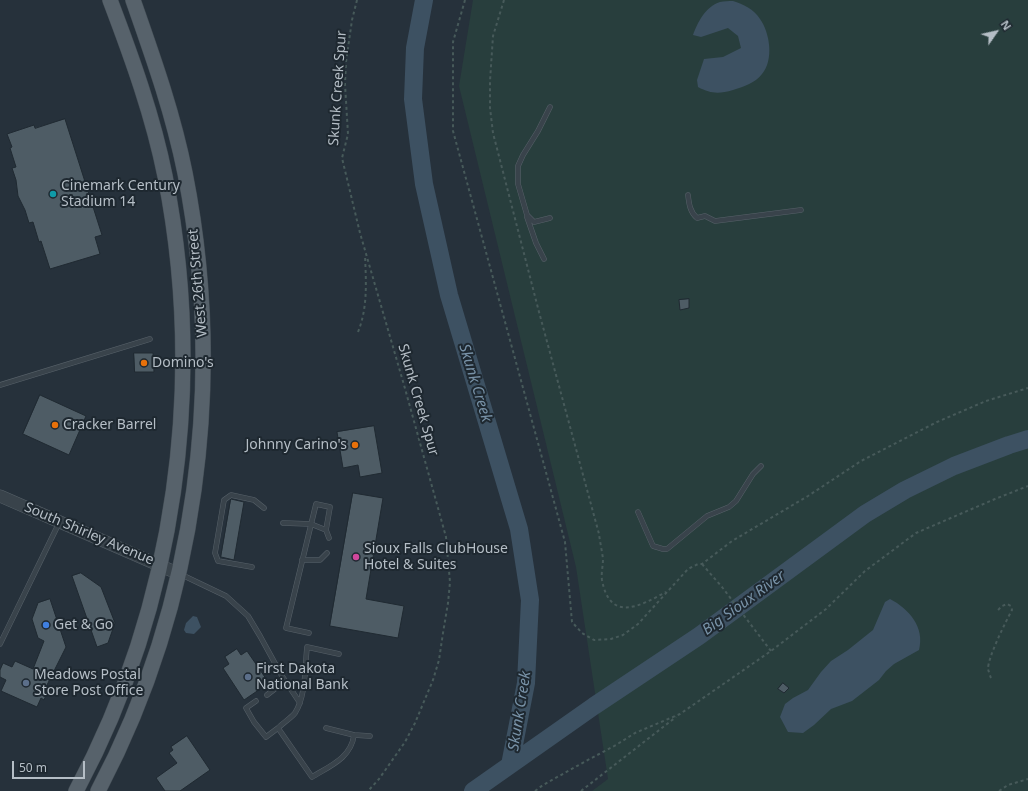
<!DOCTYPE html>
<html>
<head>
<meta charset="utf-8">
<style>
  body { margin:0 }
  #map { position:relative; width:1028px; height:791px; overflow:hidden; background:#26313b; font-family:"Noto Sans",sans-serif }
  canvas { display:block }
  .north { position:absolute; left:976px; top:12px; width:40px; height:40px; -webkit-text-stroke:3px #1e2830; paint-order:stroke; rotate:56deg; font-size:11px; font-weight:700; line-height:16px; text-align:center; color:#b5bec6 }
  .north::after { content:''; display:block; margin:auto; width:14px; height:18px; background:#b5bec6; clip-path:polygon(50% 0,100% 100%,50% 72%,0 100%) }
  .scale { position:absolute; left:12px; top:761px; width:73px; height:18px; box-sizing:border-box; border:2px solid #b5bec6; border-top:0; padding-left:5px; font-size:12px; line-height:14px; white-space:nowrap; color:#b5bec6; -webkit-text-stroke:3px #1e2830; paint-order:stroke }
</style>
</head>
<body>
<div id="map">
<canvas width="1028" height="791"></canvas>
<div class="north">N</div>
<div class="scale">50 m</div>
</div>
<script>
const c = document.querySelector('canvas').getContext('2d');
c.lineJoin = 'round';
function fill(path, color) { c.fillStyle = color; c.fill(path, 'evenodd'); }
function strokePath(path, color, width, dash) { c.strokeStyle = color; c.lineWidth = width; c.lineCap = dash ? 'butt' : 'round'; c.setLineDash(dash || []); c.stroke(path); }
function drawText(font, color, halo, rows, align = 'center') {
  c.font = font + ' "Noto Sans",sans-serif'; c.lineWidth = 4; c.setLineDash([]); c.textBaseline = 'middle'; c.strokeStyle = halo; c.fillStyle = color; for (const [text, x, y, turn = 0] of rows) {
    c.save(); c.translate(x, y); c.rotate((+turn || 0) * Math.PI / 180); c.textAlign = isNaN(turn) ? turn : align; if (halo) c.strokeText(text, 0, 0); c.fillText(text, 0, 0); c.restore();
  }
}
fill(new Path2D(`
  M473,0H1028V791H592L608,779L576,567L459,86Z`), '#283e3d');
fill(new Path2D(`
  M733,1C743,4 754,9 760,19C770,33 774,60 762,74C755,83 743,87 733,90C719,94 711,94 698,87L697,80L704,59L723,57L741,48L738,36L728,28L701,37L693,35C698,22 705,7 720,2C724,1 729,1 733,1Z
  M890,599C909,609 925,627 919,650L894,664L886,671L879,680L852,701L831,709L814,725L803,733L788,732L780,717L785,704L793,698L808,690L821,672L831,661L848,650L873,630L885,602Z
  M193,616L197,617L201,627L194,634L186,633L184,630L186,623Z`), '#3d5162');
strokePath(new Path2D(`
  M424,0L415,48L413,99L424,184L449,295L519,529L530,600L526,683L510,765
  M473,791L594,706L699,636L865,514L905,490L954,466L1009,445L1028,439`), '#3d5162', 18);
const building = new Path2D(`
  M65,119L102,235L95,237L100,254L50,269L41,241L39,242L33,222L29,223L25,210L18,196L16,180L12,168L16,167L10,148L12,147L7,134L34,125L35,128Z
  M689,299V308L680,310L679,300Z
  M134,353H153L154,372H135Z
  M40,395L86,416L69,455L23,434Z
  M374,426L382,473L360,477L358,465L343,468L337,432Z
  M353,493L383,498L366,599L404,606L398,638L330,626Z
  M231,499L244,502L234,560L221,557Z
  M81,573L101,587L115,623L108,643L97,647L72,576Z
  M50,599L66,647L46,687L49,688L44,700L41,698L37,707L1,691L6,680L0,677V670L3,663L12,667L15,661L33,669L44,641L38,638L32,619L38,603Z
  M237,649L241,655L247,651L269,683L244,700L223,668L229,664L225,657Z
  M783,683L789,688L784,693L778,689Z
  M187,736L210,770L180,791H165L156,778L177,763L169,753L173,750L171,747Z`);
fill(building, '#4e5c65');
strokePath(building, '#202a32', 1);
const service = new Path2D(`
  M688,195C689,204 690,212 697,218L705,216L715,221L801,210
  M527,217L536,243L544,259
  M550,218L534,222L527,215L518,184V166L523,155L538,131L550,107
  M0,385L150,339
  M638,512L653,546L663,549H667L707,516L729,507L736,501L753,474L761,466
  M283,523L311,524L326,530L329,538
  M302,560H320L327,553
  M252,567L218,561L215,553L224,500L231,495L254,500L264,508
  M180,574L226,596L248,616L260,636L282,676L300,703
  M309,633L286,628L316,504L330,507L326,530
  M0,644L59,523
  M267,695L285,681
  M256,701L246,708L254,722L266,737L278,728
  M326,728L354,735C351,758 330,766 312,777L278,728C283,723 291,718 295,713C306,696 305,667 307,647L339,654
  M354,735L370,736`);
const tertiary = new Path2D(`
  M0,496L177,573`);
const primary = new Path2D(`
  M76,791C176,605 206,383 165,176C153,116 132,58 110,0
  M98,791C197,604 226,380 185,173C173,113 153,57 133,0`);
strokePath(service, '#576169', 5.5);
strokePath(tertiary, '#576169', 13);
strokePath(primary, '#424c54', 16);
strokePath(new Path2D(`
  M357,0L352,20L346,62L345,84L348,134L342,158L360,233L404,385L446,537L450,582L448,603L443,633L439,660L433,680L415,723L405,742L379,779L368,791
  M465,0L453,42V131L565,542L572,622L582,633L594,640L611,639L623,635L638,624L688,569L698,564H702L732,541L808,496L861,461L937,422L986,401L1028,388
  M504,0L493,36L490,81V108L493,133L539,312L599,534C600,542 602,551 603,559C603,566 601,573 602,580C610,623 640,606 666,592
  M358,332C368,307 366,281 365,255
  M702,564L722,587L771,651
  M991,678C990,676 989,672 988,669C988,657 1006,621 1012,610L1011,606L1007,604L1002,606L996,612
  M535,791L543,785L586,761L616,745L635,733L680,714L771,651L826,609L865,571L916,533L995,499L1028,486
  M581,791L676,717
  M999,791L1008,785L1028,779`), '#475a5a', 2, [3, 3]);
strokePath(service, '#39434b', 4.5);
strokePath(tertiary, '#39434b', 12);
strokePath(primary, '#57626b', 15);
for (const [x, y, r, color] of [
  [53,194,4,"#0f9aa8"],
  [144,363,4,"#e8710a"],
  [55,425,4,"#e8710a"],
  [355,445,4,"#e8710a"],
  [356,557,4,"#d1479c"],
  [46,625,4,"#3f7fe0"],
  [248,677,4,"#5c6f8a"],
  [26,683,4,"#5c6f8a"]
]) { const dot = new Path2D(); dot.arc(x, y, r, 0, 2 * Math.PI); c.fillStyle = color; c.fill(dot); strokePath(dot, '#1e2830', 1.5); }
drawText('14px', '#b5bec6', '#1e2830', [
  ["Skunk Creek Spur",338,88,-86],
  ["West 26th Street",198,283,-95],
  ["Skunk Creek Spur",418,400,74],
  ["South Shirley Avenue",89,534,23]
]);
drawText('14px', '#b5bec6', '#1e2830', [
  ["Cinemark Century",61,186],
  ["Stadium 14",61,202],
  ["Domino's",152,363],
  ["Cracker Barrel",63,425],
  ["Johnny Carino's",347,445,"right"],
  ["Sioux Falls ClubHouse",364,549],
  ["Hotel & Suites",364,565],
  ["Get & Go",54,625],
  ["First Dakota",256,669],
  ["National Bank",256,685],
  ["Meadows Postal",34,675],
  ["Store Post Office",34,691]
], 'left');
drawText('italic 15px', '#7892a7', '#1e2830', [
  ["Skunk Creek",475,383,73],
  ["Big Sioux River",744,603,-36],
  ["Skunk Creek",520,711,-81]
]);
</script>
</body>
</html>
